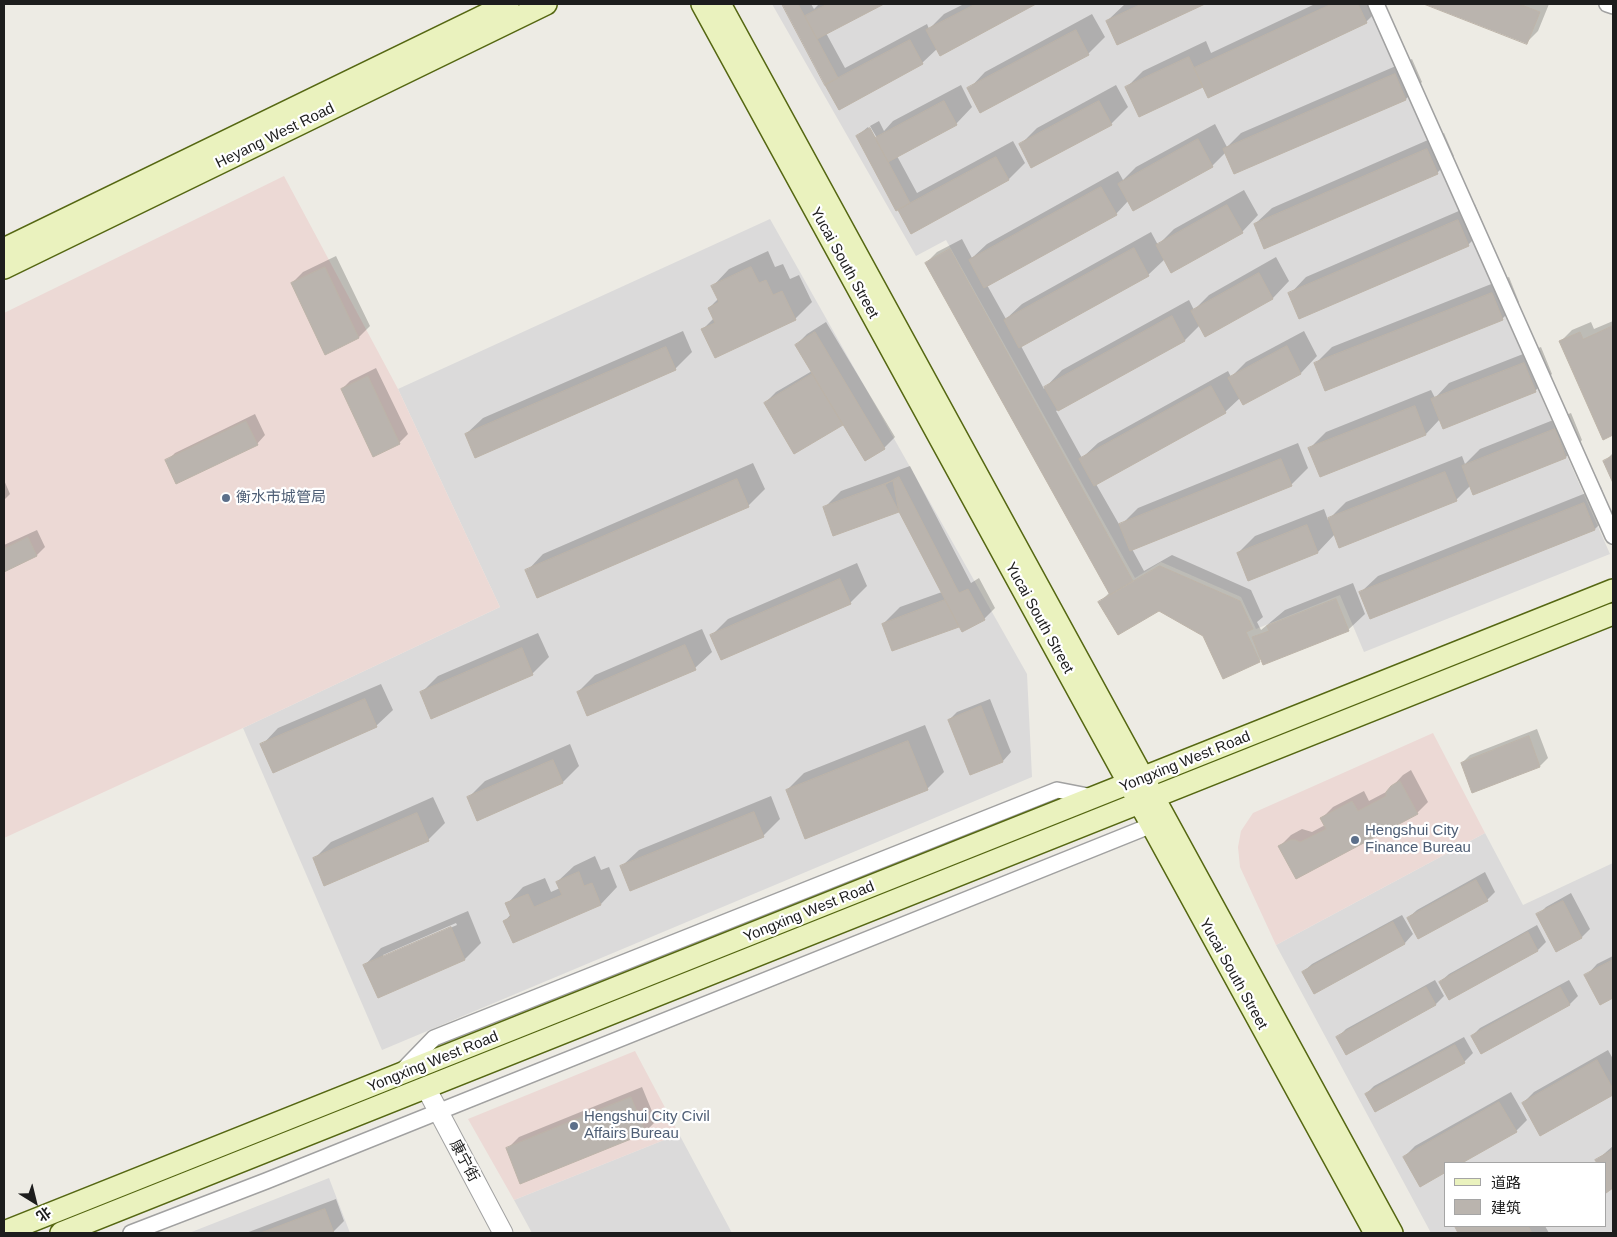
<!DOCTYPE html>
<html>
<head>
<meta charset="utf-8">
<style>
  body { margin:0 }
  #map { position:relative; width:1617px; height:1237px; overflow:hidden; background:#edebe4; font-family:Arial,"Noto Sans SC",sans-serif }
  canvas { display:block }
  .frame { position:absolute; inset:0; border:5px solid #1d1d1d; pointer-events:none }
  .legend { position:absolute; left:1444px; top:1162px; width:162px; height:65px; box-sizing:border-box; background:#fff; border:1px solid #a5a5a5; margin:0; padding:6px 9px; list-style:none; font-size:15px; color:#1d1d1d }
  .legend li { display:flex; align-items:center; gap:10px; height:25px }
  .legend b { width:25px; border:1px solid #a5a5a5 }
  .north { position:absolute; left:10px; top:1177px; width:50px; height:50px; -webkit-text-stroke:4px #fff; paint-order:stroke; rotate:144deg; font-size:14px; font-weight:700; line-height:20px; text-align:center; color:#1d1d1d }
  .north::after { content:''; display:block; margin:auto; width:18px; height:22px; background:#1d1d1d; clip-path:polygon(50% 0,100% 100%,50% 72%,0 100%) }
</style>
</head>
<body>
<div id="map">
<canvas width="1617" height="1237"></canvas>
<div class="frame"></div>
<ul class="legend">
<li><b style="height:6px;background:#eaf2be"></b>道路</li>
<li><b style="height:14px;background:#bab4ae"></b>建筑</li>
</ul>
<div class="north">北</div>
</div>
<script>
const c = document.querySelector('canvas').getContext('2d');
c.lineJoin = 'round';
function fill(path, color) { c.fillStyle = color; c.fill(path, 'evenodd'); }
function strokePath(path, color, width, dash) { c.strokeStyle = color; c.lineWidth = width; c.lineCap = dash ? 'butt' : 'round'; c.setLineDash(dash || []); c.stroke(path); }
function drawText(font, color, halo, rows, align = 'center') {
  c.font = font + ' Arial,"Noto Sans SC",sans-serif'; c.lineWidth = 4.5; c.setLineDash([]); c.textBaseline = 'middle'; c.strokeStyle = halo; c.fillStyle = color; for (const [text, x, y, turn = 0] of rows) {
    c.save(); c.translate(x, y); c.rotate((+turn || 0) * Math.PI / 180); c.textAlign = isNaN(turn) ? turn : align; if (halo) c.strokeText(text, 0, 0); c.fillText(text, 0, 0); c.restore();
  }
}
fill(new Path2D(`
  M772,4H1369L1610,554L1364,652L1340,595L1256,629L1241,597L1161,562L1135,578L946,240L916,256Z
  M770,219L1027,674L1032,777L382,1050L243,728L500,607L398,389Z
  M1485,833L1523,905L1613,863V1233H1431L1276,945ZM1446,1163H1606V1226H1446Z
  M679,1134L732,1233H532L514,1200Z
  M329,1178L350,1233H189Z`), '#dbdada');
fill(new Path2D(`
  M284,176L398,389L500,607L243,728L4,838V313Z
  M1433,733L1485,833L1276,945L1240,867L1238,847L1241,831L1253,813Z
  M635,1051L679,1134L514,1200L468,1119Z`), '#ecd9d5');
fill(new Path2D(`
  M783,4H811L814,9L819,4H881L826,33L845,68L927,24L929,29L944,14L964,4H1033L940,54L938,48L922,63L839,108Z
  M1125,4H1202L1118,43L1107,21Z
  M1315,4H1382L1383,5L1366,22L1127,87L1143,71L1206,41L1211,53Z
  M1428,4H1549L1538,31L1527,42Z
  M1092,14L1105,37L1088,54L969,89L985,72Z
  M1412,59L1422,82L1406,99L1235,172L1226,152L1212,166L1129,200L1116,214L987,285L1006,319L1022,304L1151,232L1158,245L1174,229L1244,190L1258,215L1242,232L1165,259L1148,275L1021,346L1044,389L1062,370L1189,300L1194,310L1209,295L1276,257L1289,281L1273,298L1205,335L1200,325L1185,340L1056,411L1082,458L1098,443L1228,371L1231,377L1246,362L1304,331L1317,356L1301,373L1243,404L1240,398L1225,412L1096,484L1120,526L1138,508L1298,443L1308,468L1291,485L1132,549L1144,571L1172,555L1251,590L1263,617L1257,622L1261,630L1285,610L1353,583L1365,614L1348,630L1262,658L1259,661L1204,635L1159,610L1100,602L1110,592L926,263L937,252L962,239L972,258L987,244L1118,171L1123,180L1136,167L1215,124L1227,147L1241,133Z
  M961,85L972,107L956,124L897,156L917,193L1013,141L1025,163L1009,179L912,232L857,136L868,127L875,140L877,138L870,126L879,121L884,131L893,121Z
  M1116,85L1128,107L1111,124L1032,167L1020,145L1037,128Z
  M1444,133L1454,156L1437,173L1255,224L1272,208Z
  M1475,204L1485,228L1468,245L1290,294L1306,277Z
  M768,251L775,267L783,264L790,279L799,275L812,302L795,319L703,329L714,318L709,308L718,299L713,286L729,269Z
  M336,256L370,326L359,337L326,353L292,283L303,272Z
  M1509,277L1519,302L1502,319L1315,364L1332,347Z
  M1613,321V434L1603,438L1561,341L1572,330L1591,322L1594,329Z
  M826,322L895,437L884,448L843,423L795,452L765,403L776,392L812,371L796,345L807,334Z
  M683,331L692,352L675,369L466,434L483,418Z
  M1541,347L1552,374L1535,391L1440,419L1426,434L1310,448L1326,432L1431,390L1435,398L1449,383Z
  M376,368L408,434L399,443L374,455L342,389L350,381Z
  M1571,413L1582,440L1566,457L1471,485L1456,500L1335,534L1318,552L1249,579L1238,553L1255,536L1324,509L1328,520L1346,502L1462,456L1465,464L1480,449Z
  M255,414L265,435L257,444L167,461L175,453Z
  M1613,453V480L1605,461Z
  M753,463L765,489L748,506L527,571L543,554Z
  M910,466L971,583L979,578L995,608L984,619L959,625L892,650L883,624L900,607L942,592L901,511L824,508L841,491Z
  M4,480L10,494L4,500Z
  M1601,487L1611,513L1595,529L1361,592L1378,576Z
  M37,530L45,547L37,555L4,571V545Z
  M857,563L867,586L850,603L711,636L728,619Z
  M702,629L712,652L695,668L578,692L595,675Z
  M538,633L549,657L532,674L421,693L438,676Z
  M381,684L393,710L376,726L262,745L278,728Z
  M990,699L1011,752L1003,761L970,774L949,720L957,712Z
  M925,725L944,772L927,789L787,790L804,773Z
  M1537,729L1548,758L1540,766L1473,792L1462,763L1470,755Z
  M570,744L579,766L563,782L477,819L468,798L485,781Z
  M1411,770L1428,802L1417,813L1296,877L1280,846L1291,835L1302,829L1312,832L1325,825L1322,818L1333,807L1364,791L1369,801L1388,791L1403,775Z
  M771,796L780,819L763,836L622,866L639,850Z
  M433,797L445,823L428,840L314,859L331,842Z
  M595,856L601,870L609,867L617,887L601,904L513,941L505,921L511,914L507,904L523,887L545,878L551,892L560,888L557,882L574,866Z
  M1485,872L1495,892L1487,900L1408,918L1417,910Z
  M1571,893L1590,929L1582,937L1556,950L1538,915L1546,907Z
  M468,911L481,943L465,959L365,965L381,948ZM456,923L457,925L383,957V955Z
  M1402,915L1413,934L1405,943L1314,992L1303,972L1312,964Z
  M1537,925L1546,942L1538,950L1449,998L1440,982L1449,974Z
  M1613,956V996L1600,1003L1586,976L1597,964Z
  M1435,980L1444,996L1436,1004L1338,1037L1346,1029Z
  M1569,980L1578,996L1570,1004L1481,1052L1472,1036L1480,1028Z
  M1464,1037L1473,1053L1464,1062L1375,1110L1366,1094L1374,1086Z
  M1608,1050L1613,1059V1093L1541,1134L1523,1103L1534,1092Z
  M642,1087L656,1121L645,1132L508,1148L519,1137Z
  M1511,1092L1527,1120L1516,1131L1460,1163H1446L1404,1157L1415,1146Z
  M1613,1146V1187L1606,1191V1163H1597V1160Z
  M336,1199L344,1221L333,1232L246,1233Z
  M1458,1226H1545L1549,1233H1460L1457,1227Z`), '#0003');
const building = new Path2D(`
  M782,4H798L838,78L825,85Z
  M828,4H884L817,39L805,16Z
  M976,4H1036L940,56L926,30Z
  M1142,4H1205L1117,45L1106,21Z
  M1332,4H1358L1367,23L1208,98L1194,68Z
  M1424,4H1519L1540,12L1527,44Z
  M1076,30L1089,55L980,113L967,88Z
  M910,40L923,64L839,110L825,85Z
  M1189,57L1203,87L1139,117L1125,87Z
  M1395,74L1406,100L1234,174L1223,149Z
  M944,101L957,125L888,162L875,138Z
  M1099,101L1112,125L1031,168L1019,144Z
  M870,128L910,203L896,211L856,136Z
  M1198,139L1213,167L1133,211L1118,184Z
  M1427,149L1438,174L1264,249L1254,224Z
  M996,157L1009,180L911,234L898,210Z
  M1101,187L1117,215L984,288L969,260Z
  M1227,205L1243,233L1171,273L1156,245Z
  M1458,220L1469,246L1299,319L1288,293Z
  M1134,248L1149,276L1019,348L1004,320Z
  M950,249L1133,581L1110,595L925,263Z
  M325,267L359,338L325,355L291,283Z
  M751,267L759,283L766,280L773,295L782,291L796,320L715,358L701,329L715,323L708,308L719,302L711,286Z
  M1259,273L1273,299L1205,337L1191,311Z
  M1492,293L1503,320L1325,391L1314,363Z
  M1172,316L1185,341L1058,411L1044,387Z
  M1613,326V435L1603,440L1559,341L1580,332L1583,339Z
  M815,332L885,449L865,461L795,345Z
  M1287,346L1301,374L1243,405L1228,378Z
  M666,347L676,370L475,458L465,434Z
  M1524,363L1536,392L1443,429L1431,399Z
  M812,374L843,425L794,454L764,403Z
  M368,376L400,444L373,457L341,389Z
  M1211,386L1226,413L1094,486L1079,459Z
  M1415,406L1426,435L1320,477L1308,448Z
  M246,421L258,445L176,484L165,460Z
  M1555,429L1566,458L1473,495L1462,466Z
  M1613,456V483L1603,461Z
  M1281,459L1292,486L1130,551L1119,524Z
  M1445,472L1457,501L1339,548L1328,518Z
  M899,477L959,593L968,589L985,620L962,632L885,485Z
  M737,479L749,507L537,598L525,570Z
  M893,481L899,512L833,536L823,507Z
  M1584,503L1595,530L1370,619L1359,592Z
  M1307,525L1318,553L1248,581L1237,553Z
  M28,537L37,556L4,572V549Z
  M1160,566L1240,601L1253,629L1246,632L1260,662L1223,679L1203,636L1159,611L1118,635L1098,602Z
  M840,579L851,604L721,660L710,635Z
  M1336,599L1349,631L1263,665L1252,637L1269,631L1267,626Z
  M945,600L959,627L892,651L882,624Z
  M685,645L696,670L587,716L577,692Z
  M522,648L533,675L431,719L420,692Z
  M365,699L377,727L273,773L260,744Z
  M981,706L1003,762L970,775L948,720Z
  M1529,736L1540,767L1472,793L1461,763Z
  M908,741L928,790L805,839L786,790Z
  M553,760L563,783L477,821L467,797Z
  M1400,781L1418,814L1296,879L1278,846L1290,840H1296L1300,842L1326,829L1320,818L1352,801L1358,811L1386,796V792L1391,786Z
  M754,812L764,837L630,891L620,866Z
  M417,813L429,841L324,886L313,858Z
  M579,872L584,886L592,883L601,905L513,943L503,921L511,917L505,903L528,894L534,907L562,895L556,882Z
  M1476,880L1488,901L1418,939L1407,918Z
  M1563,901L1582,938L1556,952L1536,914Z
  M1393,922L1405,944L1314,994L1302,972Z
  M451,927L465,960L378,998L363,965Z
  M1528,932L1538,951L1449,1000L1439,982Z
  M1613,960V998L1600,1005L1584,975Z
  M1426,987L1436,1005L1346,1055L1336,1037Z
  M1560,987L1570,1005L1481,1054L1471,1036Z
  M1455,1045L1465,1063L1375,1112L1365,1094Z
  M1597,1060L1613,1089V1095L1540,1136L1522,1103Z
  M631,1097L646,1133L520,1184L506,1148Z
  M1499,1102L1517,1132L1462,1163H1446V1172L1420,1187L1403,1157Z
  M1613,1150V1188L1606,1193V1163H1597L1595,1160Z
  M325,1209L334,1233H261Z
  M1458,1226H1528L1532,1233H1458L1455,1227Z`);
fill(building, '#bab4ae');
strokePath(building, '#bdb4a9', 1);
const minor = new Path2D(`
  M1376,4L1613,536
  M1607,4L1613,6
  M403,1070L434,1038L1057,790L1093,797
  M131,1233L266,1181L1152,825`);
const tertiary = new Path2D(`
  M426,1088L503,1233`);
const secondary = new Path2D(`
  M702,4L1375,1233
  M720,4L1392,1233
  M4,249L508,4
  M4,268L546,4
  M4,1232L1613,590
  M61,1233L1613,614`);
strokePath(minor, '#a1a1a1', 18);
strokePath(tertiary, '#a1a1a1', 21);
strokePath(secondary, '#556712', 24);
strokePath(minor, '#fff', 15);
strokePath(tertiary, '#fff', 19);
strokePath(secondary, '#eaf2be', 21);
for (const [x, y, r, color] of [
  [226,498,5,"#5c6f8a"],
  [1355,840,5,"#5c6f8a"],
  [574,1126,5,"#5c6f8a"]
]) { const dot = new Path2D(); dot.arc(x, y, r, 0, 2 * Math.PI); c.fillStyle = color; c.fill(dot); strokePath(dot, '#fff', 2); }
drawText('15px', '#1d1d1d', '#fff', [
  ["Heyang West Road",275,136,-26],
  ["Yucai South Street",844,263,61],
  ["Yucai South Street",1039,618,61],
  ["Yongxing West Road",1185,762,-22],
  ["Yongxing West Road",809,912,-22],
  ["Yucai South Street",1233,974,61],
  ["Yongxing West Road",433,1062,-22],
  ["康宁街",464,1161,62]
]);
drawText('15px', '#4e5e75', '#fff', [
  ["衡水市城管局",236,498],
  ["Hengshui City",1365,831],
  ["Finance Bureau",1365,848],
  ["Hengshui City Civil",584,1117],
  ["Affairs Bureau",584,1134]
], 'left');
</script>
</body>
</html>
